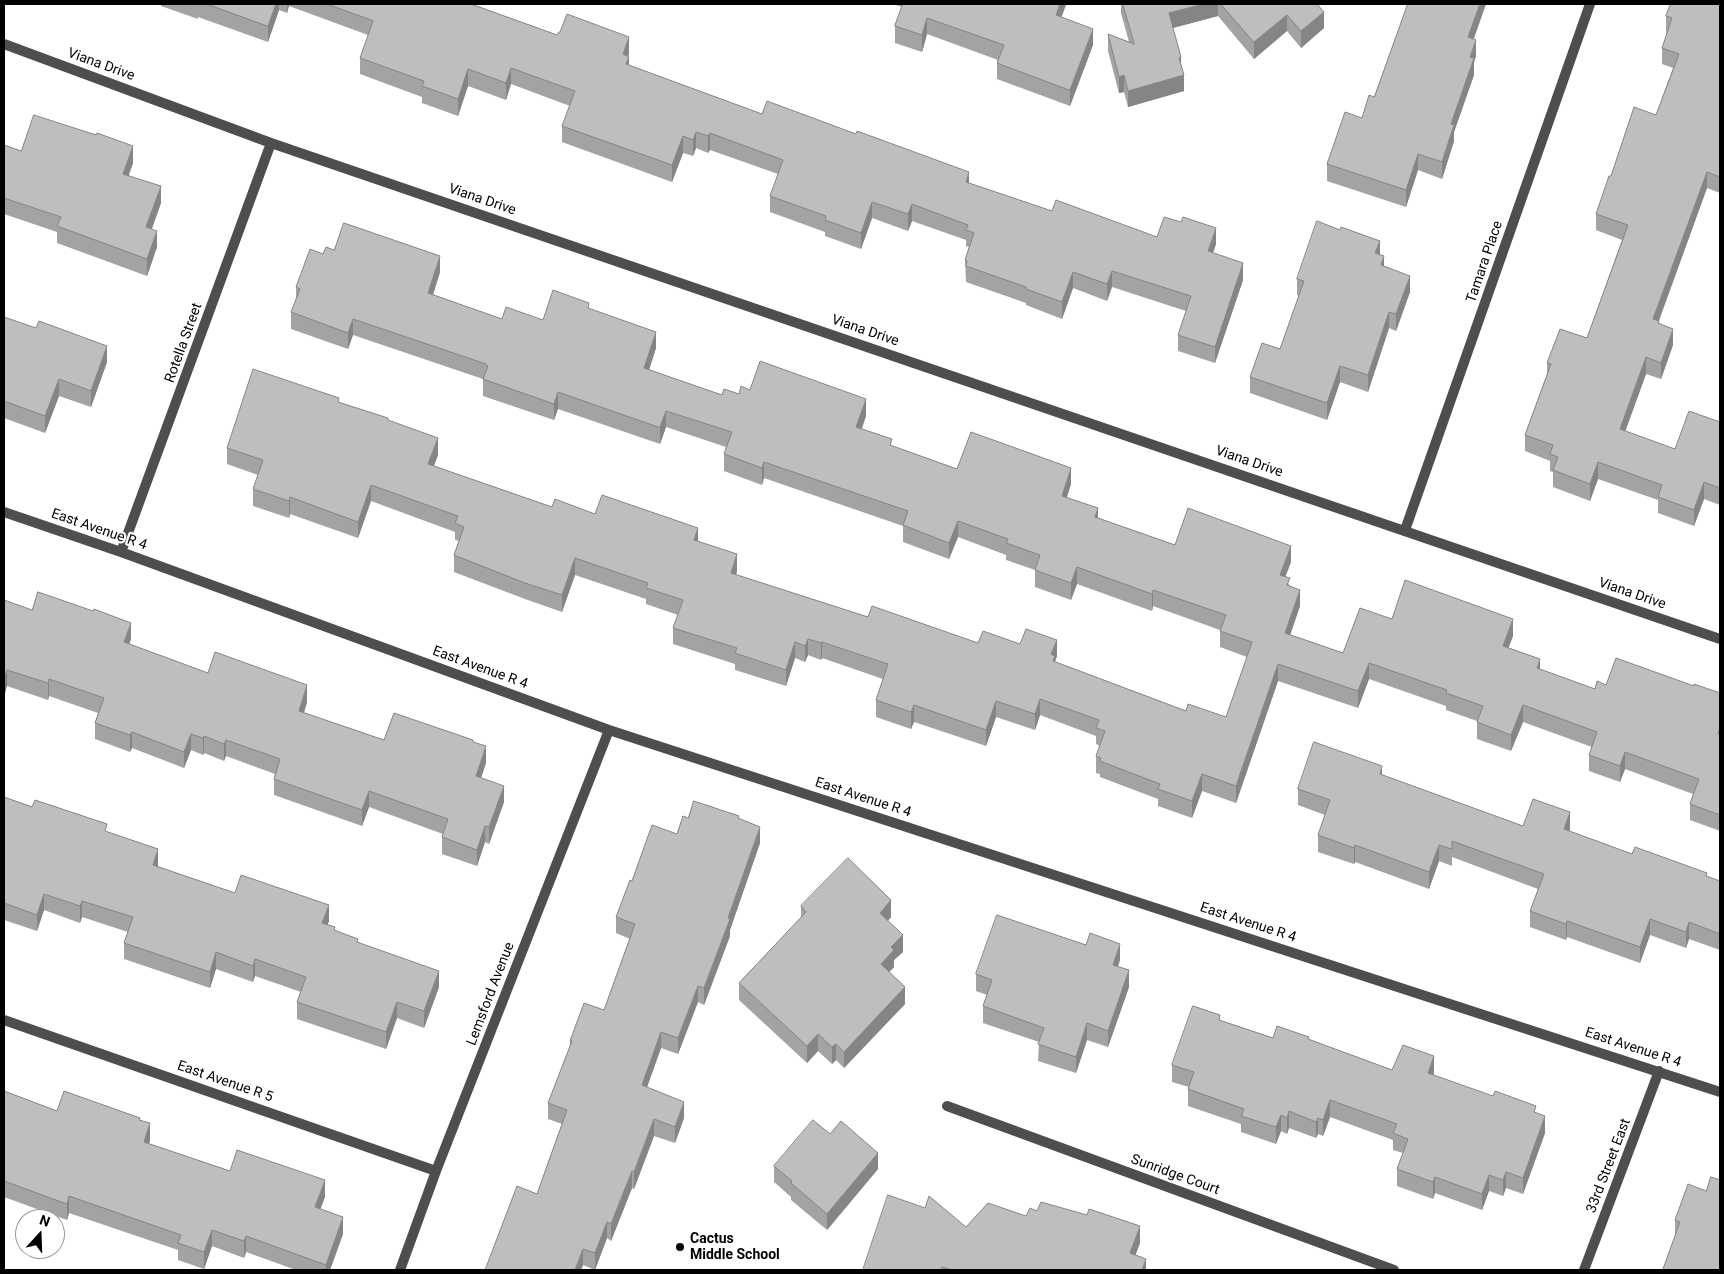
<!DOCTYPE html>
<html>
<head>
<meta charset="utf-8">
<style>
  body { margin:0 }
  #map { position:relative; width:1724px; height:1274px; overflow:hidden; background:#fff; font-family:Roboto,sans-serif }
  canvas { display:block }
  .frame { position:absolute; inset:0; border:5px solid #000; pointer-events:none }
  .north { position:absolute; left:15px; top:1209px; width:50px; height:50px; box-sizing:border-box; background:#fff; border:1px solid #999; border-radius:50%; rotate:20deg; font-size:14px; font-weight:700; line-height:20px; text-align:center; color:#000 }
  .north::after { content:''; display:block; margin:auto; width:18px; height:22px; background:#000; clip-path:polygon(50% 0,100% 100%,50% 72%,0 100%) }
</style>
</head>
<body>
<div id="map">
<canvas width="1724" height="1274"></canvas>
<div class="frame"></div>
<div class="north">N</div>
</div>
<script>
const c = document.querySelector('canvas').getContext('2d');
c.lineJoin = 'round';
function strokePath(path, color, width, dash) { c.strokeStyle = color; c.lineWidth = width; c.lineCap = dash ? 'butt' : 'round'; c.setLineDash(dash || []); c.stroke(path); }
function fill(path, color) { c.fillStyle = color; c.fill(path, 'evenodd'); }
function drawText(font, color, halo, rows, align = 'center') {
  c.font = font + ' Roboto,sans-serif'; c.lineWidth = 4.5; c.setLineDash([]); c.textBaseline = 'middle'; c.strokeStyle = halo; c.fillStyle = color; for (const [text, x, y, turn = 0] of rows) {
    c.save(); c.translate(x, y); c.rotate((+turn || 0) * Math.PI / 180); c.textAlign = isNaN(turn) ? turn : align; if (halo) c.strokeText(text, 0, 0); c.fillText(text, 0, 0); c.restore();
  }
}
strokePath(new Path2D(`
  M4,44L271,143L1720,639
  M4,512L121,552L609,730L1720,1092
  M1405,530L1590,4
  M121,552L271,143
  M4,1020L436,1171
  M947,1106L1394,1270
  M400,1270L436,1171L609,730
  M1584,1270L1659,1071`), '#4e4e4e', 10);
fill(new Path2D(`
  M161,4H471L557,35L629,54L628,56L629,66L762,114L1052,211L1157,237L1216,244L1213,253L1243,280L1215,363L1178,351V335L1186,311L1112,287L1107,301L1073,288L1062,319L1026,305V303L966,282L965,260L969,247L966,246V240L912,221L908,231L872,218L861,249L825,236V232L770,212V196L778,174L710,150L708,153L696,148L693,156L683,153L672,182L562,142V126L570,106L511,84L506,100L468,86L458,116L422,103V97L360,74V58L368,35L289,6L287,13L279,10L268,42L198,17V19L161,6Z
  M893,4H1066L1061,17L1093,45L1070,106L997,79V63L998,60L927,34L922,52L895,43V26L902,7Z
  M1121,4H1317L1324,28L1301,48L1287,31L1254,59L1218,16L1173,28L1181,66L1184,91L1128,107L1124,92L1119,93L1108,51V34L1129,42L1121,13Z
  M1408,4H1486L1474,39L1476,56L1474,62V75L1454,132V141L1442,179L1418,170L1406,207L1327,181V164L1362,118L1374,97Z
  M1670,4H1720V193L1707,188L1659,321V323L1673,345L1661,379L1646,374L1625,431L1675,449L1720,422V505L1704,499L1694,526L1658,513V500L1598,479L1590,501L1553,487V472L1550,471V461L1525,451V435L1547,374V363L1587,338L1622,240L1596,230V214L1611,176L1656,115L1673,68L1662,64V48L1667,33H1666V16L1670,7Z
  M4,145L21,151L133,163L129,175L161,203L152,229L157,247L147,276L57,243V232L4,214Z
  M334,250L440,272L433,295L502,319L543,320L589,309L656,348L649,370L722,395L739,394L750,390L866,416L862,429L892,446L957,469L1071,484L1067,497L1098,518L1175,545L1291,562L1285,577L1300,606L1290,635L1343,653L1392,619L1513,636L1508,648L1540,670L1595,689L1606,685L1694,686L1720,693V831L1690,820V804L1693,794L1625,769L1620,782L1589,771V755L1592,747L1523,722L1511,751L1477,739V721L1446,710V706L1369,679L1358,708L1278,681L1236,803L1202,791L1192,818L1158,806V799L1100,777V774L1096,773V756L1100,746L1096,744V736L1040,715L1035,730L996,717L986,746L914,722L911,729L876,717V700L883,679L822,658L821,660L808,655L805,662L795,658L786,686L735,670V664L673,644V628L678,615L646,604V599L575,575L562,612L525,599L454,572V555L459,541L455,540V532L371,501L358,538L290,514L289,518L253,506V489L258,475L227,464V448L339,402L388,420L438,455L434,466L552,507L595,514L698,541L737,571L736,575L868,617L978,643L1057,656L1055,662L1186,711L1226,717L1247,657L1220,647V630L1153,606L1152,611L1077,584L1071,600L1035,587V570L1006,560V555L958,537L949,559L903,542V526L764,478L762,485L724,471V454L726,447L666,427L660,444L558,409L554,420L483,396V379L353,335L348,349L291,329V312L296,299V287L323,254Z
  M1380,255L1384,266L1410,292L1396,331L1389,328L1368,392L1340,382L1327,420L1250,393V377L1280,349L1299,296L1297,295V279Z
  M4,317L107,362L91,407L59,396L45,433L4,418Z
  M4,600L32,610L131,639L129,644L208,673L307,702L304,713L384,740L473,742L486,763L481,778L504,802L489,844L485,842L477,866L442,854V837L443,834L369,807L362,826L274,795V779L275,774L226,756L224,761L204,753L203,755L191,750L184,768L132,748L130,752L95,739V723L98,713L49,696L48,700L7,686L4,697Z
  M1382,775L1523,826L1570,829L1569,831L1632,854L1707,877L1720,881V950L1689,939L1686,948L1650,935L1640,963L1567,937L1566,940L1530,927V911L1538,889L1452,857V866L1439,861L1429,889L1355,862L1354,864L1318,852V835L1325,815L1298,805V789Z
  M4,797L107,832L158,867L235,893L329,921L327,925L335,931L439,987L424,1028L397,1018L386,1049L297,1019V1002L301,992L255,976L253,982L216,969L210,988L124,959V943L128,932L82,917L80,923L44,910L37,931L4,920Z
  M688,818L739,819L760,843L730,930V936L704,1005L698,1002L678,1054L661,1048L647,1087L684,1118L675,1143L654,1136L634,1189L632,1188L611,1241L607,1238L595,1270L583,1265L581,1270H485L537,1194L562,1124L548,1119V1103L570,1046V1041L604,1010L630,939L616,933V917L632,881L677,834Z
  M801,906L891,917L888,921L903,952L894,960V967L889,972L905,1004L844,1068L836,1060L832,1064L818,1051L807,1063L739,1000V983L801,918Z
  M1120,960L1118,966L1129,987L1108,1047L1087,1040L1076,1073L1038,1061L1039,1042L983,1023V1006L987,995L976,991V974Z
  M1220,1020L1273,1038L1309,1040L1392,1070L1434,1073L1433,1075L1536,1113L1545,1133L1523,1194L1506,1188L1503,1196L1489,1191L1482,1210L1435,1193L1433,1199L1397,1186V1169L1403,1153L1393,1150V1140L1330,1117L1323,1136L1318,1134L1316,1138L1289,1128L1287,1134L1281,1131L1276,1144L1241,1132V1124L1188,1106V1089L1189,1087L1172,1082V1065Z
  M4,1091L57,1111L140,1120L150,1140L149,1144L230,1171L325,1197L320,1209L343,1234L330,1270H296L246,1252L244,1258L212,1246L204,1269L178,1260V1250L69,1213L67,1220L4,1197Z
  M830,1134L878,1169L827,1230L791,1200V1197L774,1182V1166Z
  M1720,1180V1270H1663L1675,1236V1220L1706,1191Z
  M1026,1216L1140,1243L1135,1255L1146,1270H863L966,1227Z`), '#a3a3a3');
fill(new Path2D(`
  M276,4H279V10L268,42V26Z
  M287,4H289V6L287,13Z
  M1060,4H1066V5L1056,32V15Z
  M1204,4H1218V16L1169,29V13Z
  M1480,4H1486L1468,53V37Z
  M1324,12V28L1301,48V31Z
  M1287,15V31L1254,59V42Z
  M927,18V34L922,52V35Z
  M1093,29V45L1070,106V90Z
  M629,37V54L623,71V54Z
  M1476,40V56L1474,62V75L1454,132V141L1442,179V162L1451,124Z
  M629,57V73L626,64Z
  M1181,57V73L1179,58Z
  M511,68V84L506,100V83Z
  M468,69V86L458,116V99Z
  M1124,75V92L1119,93V77Z
  M1184,75V91L1128,107V91Z
  M696,132V148L693,156V140Z
  M710,133V150L708,153V136Z
  M683,136V153L672,182V165Z
  M133,146V163L123,190V174Z
  M1418,154V170L1406,207V190Z
  M969,172V189L966,182Z
  M1707,172V188L1653,336V319Z
  M161,186V203L146,244V227Z
  M872,202V218L861,249V233Z
  M912,204V221L908,231V214Z
  M1216,228V244L1208,268V251Z
  M157,231V247L147,276V259Z
  M1380,241V258L1375,253Z
  M440,256V272L428,310V293Z
  M1384,256V273L1381,265Z
  M1243,263V280L1215,363V347Z
  M1112,271V287L1107,301V284Z
  M1073,272V288L1062,319V302Z
  M1410,276V292L1396,331V314Z
  M1389,312V328L1368,392V375Z
  M353,319V335L348,349V333Z
  M1673,329V345L1661,379V363Z
  M656,332V348L644,385V368Z
  M107,346V362L91,407V391Z
  M1646,357V374L1620,446V429Z
  M1340,366V382L1327,420V403Z
  M59,379V396L45,433V416Z
  M558,392V409L554,420V404Z
  M866,399V416L856,443V427Z
  M666,411V427L660,444V427Z
  M438,438V455L428,480V464Z
  M764,462V478L762,485V468Z
  M1598,462V479L1590,501V484Z
  M1071,468V484L1062,512V496Z
  M1704,482V499L1694,526V510Z
  M371,485V501L358,538V522Z
  M290,497V514L289,518V501Z
  M1098,508V524L1095,517Z
  M958,521V537L949,559V543Z
  M698,528V545L694,540Z
  M1291,546V562L1280,591V575Z
  M737,554V571L731,589V573Z
  M575,558V575L562,612V595Z
  M1077,567V584L1071,600V583Z
  M1153,590V606L1152,611V594Z
  M1300,590V606L1285,650V633Z
  M1513,619V636L1503,662V646Z
  M131,623V639L124,659V642Z
  M808,639V655L805,662V646Z
  M1057,640V656L1055,661V672L1051,654Z
  M795,642V658L786,686V670Z
  M822,642V658L821,660V643Z
  M1540,659V676L1537,668Z
  M1369,663V679L1358,708V691Z
  M1278,664V681L1236,803V786Z
  M7,670V686L4,697V680Z
  M49,679V696L48,700V683Z
  M307,685V702L299,728V711Z
  M1040,699V715L1035,730V714Z
  M996,701V717L986,746V730Z
  M914,705V722L911,729V712Z
  M1523,705V722L1511,751V735Z
  M132,732V748L130,752V735Z
  M191,734V750L184,768V752Z
  M204,736V753L203,755V738Z
  M226,740V756L224,761V744Z
  M486,746V763L476,792V776Z
  M1625,752V769L1620,782V766Z
  M1382,766V783L1380,774Z
  M1202,774V791L1192,818V801Z
  M504,786V802L489,844V827Z
  M369,791V807L362,826V810Z
  M1570,812V829L1564,846V829Z
  M485,826V842L477,866V850Z
  M760,827V843L730,930V936L704,1005V988Z
  M1355,845V862L1354,864V848Z
  M1439,845V861L1429,889V872Z
  M158,849V866L153,881V865Z
  M44,894V910L37,931V915Z
  M891,900V917L880,929V913Z
  M82,901V917L80,923V906Z
  M329,905V921L322,940V923Z
  M1650,919V935L1640,963V947Z
  M1567,921V937L1566,940V924Z
  M1689,922V939L1686,948V932Z
  M903,935V952L894,960V967L881,981V964L891,947Z
  M1120,944V960L1113,981V965Z
  M216,952V969L210,988V972Z
  M255,959V976L253,982V966Z
  M1129,970V987L1108,1047V1031Z
  M439,971V987L424,1028V1011Z
  M698,986V1002L678,1054V1038Z
  M905,987V1004L844,1068V1052Z
  M397,1002V1018L386,1049V1032Z
  M1087,1023V1040L1076,1073V1057Z
  M661,1032V1048L642,1101V1085Z
  M818,1034V1051L807,1063V1046Z
  M836,1044V1060L832,1064V1047Z
  M1434,1056V1073L1428,1089V1073Z
  M1330,1100V1117L1323,1136V1120Z
  M684,1102V1118L675,1143V1127Z
  M1289,1111V1128L1287,1134V1118Z
  M1281,1115V1131L1276,1144V1127Z
  M1545,1116V1133L1523,1194V1178Z
  M1318,1118V1134L1316,1138V1122Z
  M654,1119V1136L634,1189V1172Z
  M150,1123V1140L144,1158V1142Z
  M878,1153V1169L827,1230V1214Z
  M632,1171V1188L611,1241V1224Z
  M1506,1172V1188L1503,1196V1180Z
  M1489,1175V1191L1482,1210V1194Z
  M1435,1177V1193L1433,1199V1182Z
  M325,1180V1197L315,1224V1207Z
  M69,1196V1213L67,1220V1204Z
  M343,1217V1234L330,1270H326V1265Z
  M607,1222V1238L595,1270V1253Z
  M1140,1226V1243L1130,1270V1253Z
  M212,1230V1246L204,1269V1252Z
  M246,1236V1252L244,1258V1241Z
  M583,1249V1265L581,1270H575Z
  M1146,1259V1270H1142Z`), '#858585');
const building = new Path2D(`
  M207,4H276L268,26Z
  M327,4H471L557,35L559,32H560L567,14L629,37L623,54L629,57L626,64L762,114L767,101L856,134L857,131L969,172L966,182L1052,211L1056,200L1157,237L1164,217L1181,222L1183,217L1216,228L1208,251L1243,263L1215,347L1178,335L1191,296L1112,271L1107,284L1073,272L1062,302L1026,289V287L966,266L967,261L965,260L974,233L966,230L968,225L912,204L908,214L872,202L861,233L825,220L826,216L770,196L783,160L710,133L708,136L696,132L693,140L683,136L672,165L562,126L575,91L511,68L506,83L468,69L458,99L422,86L424,81L360,58L373,21Z
  M903,4H1060L1056,15L1093,29L1070,90H1069L997,63L1004,45L927,18L922,35L895,26Z
  M1123,4H1204L1169,13L1181,57L1179,58L1184,75L1128,91L1124,75L1119,77L1108,34L1134,44Z
  M1221,4H1317L1324,12L1301,31L1287,15L1254,42Z
  M1408,4H1480L1468,37L1476,40L1470,57L1474,58L1451,124L1454,125L1442,162L1418,154L1406,190L1327,164L1345,112L1362,118L1369,95L1374,97Z
  M1671,4H1720V98L1719,103H1720V177L1707,172L1653,319L1659,321L1658,323L1673,329L1661,363L1646,357L1620,429L1675,449L1689,411L1720,422V488L1704,482L1694,510L1658,497L1662,485L1598,462L1590,484L1553,470L1558,457L1550,454L1553,445L1525,435L1551,364L1547,363L1560,329L1587,338L1628,225L1596,214L1609,176H1611L1634,107L1656,115L1679,54L1662,48L1672,18L1666,16Z
  M34,115L96,135L97,133L133,146L123,174L161,186L146,227L157,231L147,259L57,226L61,217L4,198V145L21,151Z
  M1317,221L1340,230L1341,227L1380,241L1375,253L1384,256L1381,265L1410,276L1396,314L1389,312L1368,375L1340,366L1327,403L1250,377L1262,343L1280,349L1304,281L1297,279Z
  M344,223L440,256L428,293L502,319L506,307L543,320L553,290L589,303L588,308L656,332L644,368L722,395L724,389L739,394L741,386L750,390L760,361L866,399L856,427L892,439L890,445L957,469L971,432L1071,468L1062,496L1098,508L1095,517L1175,545L1188,508L1291,546L1280,575L1290,578L1287,585L1300,590L1285,633L1343,653L1360,608L1392,619L1405,580L1513,619L1503,646L1540,659L1537,668L1595,689L1597,681L1606,685L1616,658L1694,686V684L1720,693V727L1718,734L1720,735V815L1690,804L1699,779L1625,752L1620,766L1589,755L1597,732L1523,705L1511,735L1477,722L1483,706L1446,693L1447,690L1369,663L1358,691L1278,664L1236,786L1202,774L1192,801L1158,789L1160,784L1100,761L1101,758L1096,756L1105,731L1096,728L1099,720L1040,699L1035,714L996,701L986,730L914,705L911,712L876,700L888,664L822,642L821,643L808,639L805,646L795,642L786,670L735,653L737,648L673,628L683,600L646,588L648,583L575,558L562,595L525,583L454,555L464,527L455,523L458,516L371,485L358,522L290,497L289,501L253,489L263,460L227,448L253,369L339,398L338,402L388,418V420L438,438L428,464L552,507L555,499L595,514L602,495L698,528L694,540L737,554L731,573L868,617L872,606L978,643L983,631L1020,644L1026,629L1057,640L1051,654L1055,656L1053,661L1186,711L1188,704L1226,717L1252,642L1220,631L1226,615L1153,590L1152,594L1077,567L1071,583L1035,570L1040,555L1006,543L1008,539L958,521L949,543L903,525L908,511L764,462L762,468L724,454L732,432L666,411L660,427H658L558,392L554,404L483,379L488,366L486,365V364L353,319L348,333L291,312L300,289L296,287L310,249L323,254L326,247L334,250Z
  M4,317L36,328L39,321L107,346L91,391L59,379L45,416L4,401Z
  M38,592L93,611L94,609L131,623L124,642L208,673L215,652L307,685L299,711L384,740L394,713L473,740V742L486,746L476,776L504,786L489,827L485,826L477,850L442,837L448,819L369,791L362,810L274,779L280,759L226,740L224,744L204,736L203,738L191,734L184,752L132,732L130,735L95,723L104,698L49,679L48,683L7,670L4,680V600L32,610Z
  M1314,742L1382,766L1380,774L1523,826L1533,799L1570,812L1564,829L1632,854L1635,847L1707,873L1706,876L1720,881V934L1689,922L1686,932L1650,919L1640,947L1567,921L1566,924L1530,911L1544,874L1452,841V849L1439,845L1429,872L1355,845L1354,848L1318,835L1330,800L1298,789Z
  M4,797L32,807L35,800L107,824L105,831L158,849L153,865L235,893L241,875L329,905L322,923L335,927L334,930L358,939L357,942L439,971L424,1011L397,1002L386,1032L297,1002L306,977L255,959L253,966L216,952L210,972L124,943L133,917L82,901L80,906L44,894L37,915L4,903Z
  M694,801L739,816L738,818L760,827L728,918L730,919L704,988L698,986L678,1038L661,1032L642,1085L684,1102L675,1127L654,1119L634,1172L632,1171L611,1224L607,1222L595,1253L583,1249L575,1270H485L517,1186L537,1194L567,1110L548,1103L572,1041H570L584,1003L604,1010L635,924L616,917L630,880L632,881L652,825L677,834L683,816L688,818Z
  M848,858L891,900L880,913L903,935L891,947L894,950L881,964L905,987L844,1052L836,1044L832,1047L818,1034L807,1046L739,983L806,912L801,906Z
  M997,915L1086,945L1090,933L1120,944L1113,965L1129,970L1108,1031L1087,1023L1076,1057L1038,1044L1044,1028L983,1006L992,980L976,974Z
  M1193,1006L1220,1015L1219,1020L1273,1038L1277,1026L1309,1037L1308,1039L1392,1070L1403,1045L1434,1056L1428,1073L1493,1096L1495,1091L1536,1106L1534,1112L1545,1116L1523,1178L1506,1172L1503,1180L1489,1175L1482,1194L1435,1177L1433,1182L1397,1169L1408,1139L1393,1133L1397,1124L1330,1100L1323,1120L1318,1118L1316,1122L1289,1111L1287,1118L1281,1115L1276,1127L1241,1116L1244,1109L1188,1089L1194,1072L1172,1065Z
  M4,1091L57,1111L64,1091L140,1118L139,1120L150,1123L144,1142L230,1171L237,1150L325,1180L315,1207L343,1217L326,1265L246,1236L244,1241L212,1230L204,1252L178,1243L181,1235L69,1196L67,1204L4,1181Z
  M813,1120L830,1134L841,1121L878,1153L827,1214L791,1183L792,1181L774,1166Z
  M1711,1177L1720,1180V1178V1270H1668L1663,1269L1680,1222L1675,1220L1688,1184L1706,1191Z
  M888,1195L925,1208L929,1196L966,1227L988,1203L1026,1216L1030,1208L1037,1211L1041,1202L1087,1215L1089,1209L1140,1226L1130,1253L1146,1259L1142,1270H952L942,1267L941,1270H863Z`);
fill(building, '#bebebe');
strokePath(building, '#858585', 1);
for (const [x, y, r, color] of [
  [680,1247,5,"#000"]
]) { const dot = new Path2D(); dot.arc(x, y, r, 0, 2 * Math.PI); c.fillStyle = color; c.fill(dot); strokePath(dot, '#fff', 2); }
drawText('14px', '#000', '#fff', [
  ["Viana Drive",101,65,20],
  ["Viana Drive",482,200,19],
  ["Tamara Place",1485,262,-71],
  ["Viana Drive",865,331,19],
  ["Rotella Street",184,343,-70],
  ["Viana Drive",1249,462,19],
  ["East Avenue R 4",99,530,19],
  ["Viana Drive",1632,594,19],
  ["East Avenue R 4",480,668,20],
  ["East Avenue R 4",863,798,18],
  ["East Avenue R 4",1248,923,18],
  ["Lemsford Avenue",491,994,-69],
  ["East Avenue R 4",1633,1048,18],
  ["East Avenue R 5",225,1082,19],
  ["33rd Street East",1609,1166,-69],
  ["Sunridge Court",1175,1175,20]
]);
drawText('bold 14px', '#000', '#fff', [
  ["Cactus",690,1239],
  ["Middle School",690,1255]
], 'left');
</script>
</body>
</html>
